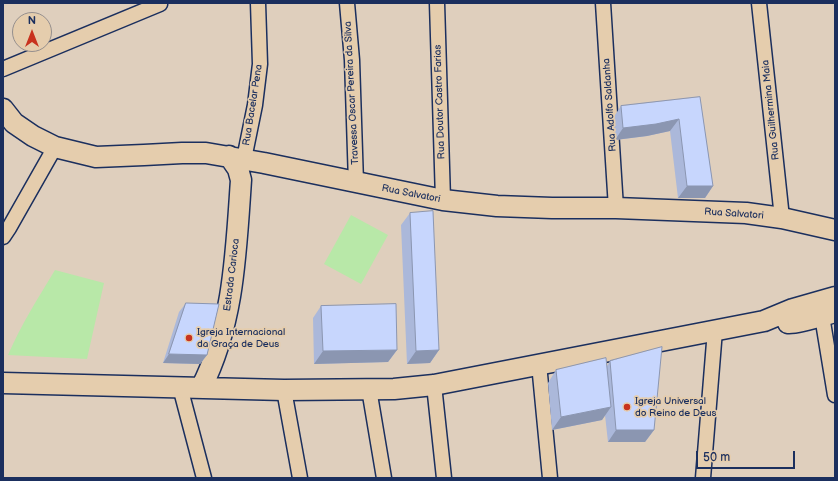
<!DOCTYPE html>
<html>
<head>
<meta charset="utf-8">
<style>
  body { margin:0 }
  #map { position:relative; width:838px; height:481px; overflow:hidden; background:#dfcfbd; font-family:"Balsamiq Sans",sans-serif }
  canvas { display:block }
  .frame { position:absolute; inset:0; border:4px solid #1b2f5e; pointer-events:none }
  .north { position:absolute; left:12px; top:12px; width:40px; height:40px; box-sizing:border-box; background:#e5cdad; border:1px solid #948e8d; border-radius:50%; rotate:0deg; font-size:11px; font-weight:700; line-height:16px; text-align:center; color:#1b2f5e }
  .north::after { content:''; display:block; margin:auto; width:14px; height:18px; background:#c8321e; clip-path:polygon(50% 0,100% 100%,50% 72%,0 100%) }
  .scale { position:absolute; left:696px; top:451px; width:99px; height:18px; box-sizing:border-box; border:2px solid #1b2f5e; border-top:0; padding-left:5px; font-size:12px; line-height:14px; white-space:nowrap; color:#1b2f5e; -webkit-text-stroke:3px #e5cdad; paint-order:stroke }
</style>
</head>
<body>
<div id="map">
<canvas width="838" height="481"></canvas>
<div class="frame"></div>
<div class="north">N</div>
<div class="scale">50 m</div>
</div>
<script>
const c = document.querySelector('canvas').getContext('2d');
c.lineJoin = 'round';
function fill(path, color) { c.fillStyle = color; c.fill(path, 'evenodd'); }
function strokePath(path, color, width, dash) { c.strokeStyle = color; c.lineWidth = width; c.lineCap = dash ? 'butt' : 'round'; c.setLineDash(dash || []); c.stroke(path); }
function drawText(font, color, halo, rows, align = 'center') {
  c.font = font + ' "Balsamiq Sans",sans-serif'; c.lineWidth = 3.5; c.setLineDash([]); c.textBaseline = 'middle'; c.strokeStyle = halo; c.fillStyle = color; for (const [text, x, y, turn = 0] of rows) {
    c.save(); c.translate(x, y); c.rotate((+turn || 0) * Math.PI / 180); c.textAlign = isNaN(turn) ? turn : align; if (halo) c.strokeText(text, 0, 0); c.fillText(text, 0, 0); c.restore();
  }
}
fill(new Path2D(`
  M351,215L388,235L361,284L324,264Z
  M55,270L104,283L87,359L8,355C21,325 38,298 55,270Z`), '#b8e8a8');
const minor = new Path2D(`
  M347,3L352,60L356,183
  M437,3L443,200
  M603,3L616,208
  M759,3L782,218
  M3,69L160,4
  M244,159L255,105L260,64L258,3
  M3,237L9,228L55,147
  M822,316L835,395
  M539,364L550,478
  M434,385L444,478
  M180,387L204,478
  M369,389L384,478
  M284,390L300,478
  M703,478L715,330`);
const secondary = new Path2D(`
  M3,109L14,123L33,136L55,147L96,157L144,155L182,153H206L264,163L443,200L497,206L552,208H616L746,213L782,218L835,230
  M788,323C799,324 824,315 835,312
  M3,383L284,390L394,389L434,385L764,321L793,309L835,297
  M201,388C234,324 236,252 241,180L238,169L229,156`);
strokePath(minor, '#1b2f5e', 17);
strokePath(secondary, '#1b2f5e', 23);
strokePath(minor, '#e5cdad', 14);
strokePath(secondary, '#e5cdad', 20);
fill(new Path2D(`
  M700,97L713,186L705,198H678L670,131L647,136L615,140L613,118L621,106Z
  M410,213L439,350L430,363L407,364L401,225Z
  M186,303L207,355L200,364L163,363L179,312Z
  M321,306L397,350L388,362L314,364L313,318Z
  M610,361L654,430L645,442H608L605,415L602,420L552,430L548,383L556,370L607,366Z`), '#abb8da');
fill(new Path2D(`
  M679,119L670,131L647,136L615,140L623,128Z
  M687,186H713L705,198H678Z
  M397,350L388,362L314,364L323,351Z
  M439,350L430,363L407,364L416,351Z
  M169,354L207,355L200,364L163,363Z
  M611,407L602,420L552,430L561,417Z
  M616,430H654L645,442H608Z`), '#8b96b1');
const building = new Path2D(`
  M700,97L713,186H687L679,119L656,124L623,128L621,106Z
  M433,211L439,350L416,351L410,213Z
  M186,303L219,304L207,355L169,354Z
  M396,304L397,350L323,351L321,306Z
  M662,347L654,430H616L610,361Z
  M606,358L611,407L561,417L556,370Z`);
fill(building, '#c7d6fd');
strokePath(building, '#8b96b1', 1);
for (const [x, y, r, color] of [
  [189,338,4,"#c8321e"],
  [627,407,4,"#c8321e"]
]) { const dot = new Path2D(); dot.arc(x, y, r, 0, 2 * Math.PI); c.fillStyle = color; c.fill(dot); strokePath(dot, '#e5cdad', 1.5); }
drawText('10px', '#1b2f5e', '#e5cdad', [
  ["Travessa Oscar Pereira da Silva",352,93,-93],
  ["Rua Doutor Castro Farias",440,102,-92],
  ["Rua Bacelar Pena",253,105,-81],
  ["Rua Adolfo Saldanha",610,105,-94],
  ["Rua Guilhermina Maia",771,110,-96],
  ["Rua Salvatori",411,194,11],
  ["Rua Salvatori",734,214,4],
  ["Estrada Carioca",232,275,-83]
]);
drawText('10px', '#1b2f5e', '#e5cdad', [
  ["Igreja Internacional",197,332],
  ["da Graça de Deus",197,344],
  ["Igreja Universal",635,401],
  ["do Reino de Deus",635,413]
], 'left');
</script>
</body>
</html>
